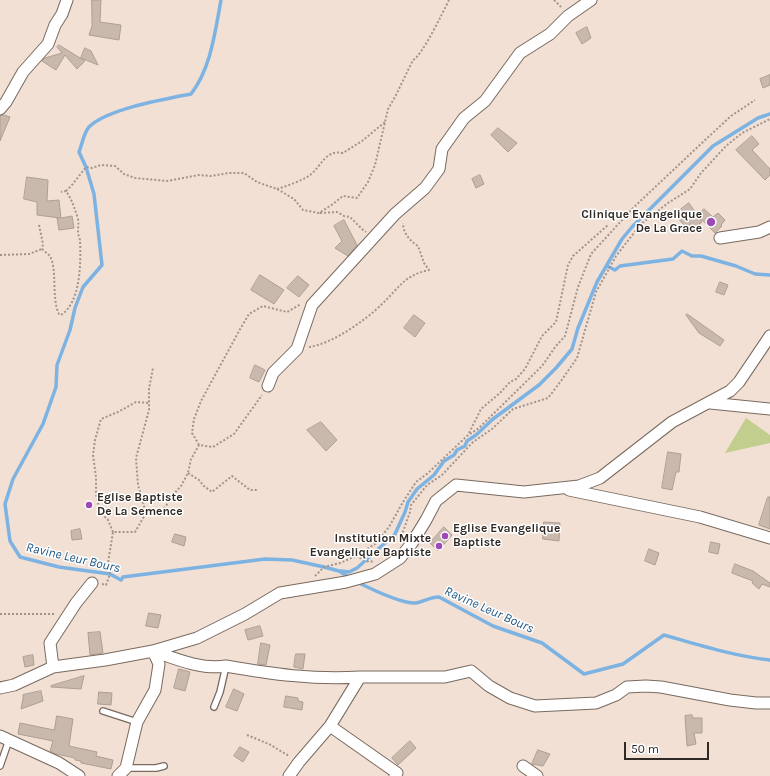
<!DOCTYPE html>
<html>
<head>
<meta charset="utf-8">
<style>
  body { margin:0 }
  #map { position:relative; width:770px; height:776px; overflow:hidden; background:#f2e0d4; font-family:Karla,sans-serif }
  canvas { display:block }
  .scale { position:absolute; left:624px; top:742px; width:85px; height:18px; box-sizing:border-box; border:2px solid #302925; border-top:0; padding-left:5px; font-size:12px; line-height:14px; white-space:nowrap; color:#302925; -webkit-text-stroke:3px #fff; paint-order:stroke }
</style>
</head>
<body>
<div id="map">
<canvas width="770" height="776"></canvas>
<div class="scale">50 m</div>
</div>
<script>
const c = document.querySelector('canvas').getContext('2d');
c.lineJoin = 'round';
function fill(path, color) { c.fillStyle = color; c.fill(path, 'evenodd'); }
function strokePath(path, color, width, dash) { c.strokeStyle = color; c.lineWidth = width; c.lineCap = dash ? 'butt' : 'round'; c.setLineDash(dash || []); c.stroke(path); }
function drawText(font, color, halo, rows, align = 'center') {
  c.font = font + ' Karla,sans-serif'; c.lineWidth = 3; c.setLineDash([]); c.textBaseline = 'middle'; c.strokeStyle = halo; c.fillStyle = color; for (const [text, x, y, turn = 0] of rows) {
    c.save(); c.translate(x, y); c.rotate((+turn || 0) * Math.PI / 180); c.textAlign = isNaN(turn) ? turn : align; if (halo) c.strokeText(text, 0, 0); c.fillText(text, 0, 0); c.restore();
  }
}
fill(new Path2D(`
  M746,418L770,435V443L725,453Z`), '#c2ce8d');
strokePath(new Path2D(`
  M221,0C215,32 211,68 191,94C165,99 107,109 89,127C84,132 82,145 79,152L86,167L94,194L102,265L83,287L75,308L70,330L57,365L56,387L43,424L13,479L5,504L10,541L20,557L59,567L110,574L121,580L123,577L265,559L292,560L324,567L339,571L350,578
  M607,266L615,270L620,266L673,259L682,251L692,256H701L736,266L755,274L770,275
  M341,571L349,572L357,568L395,534L405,512L408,502L417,489L434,475L444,461L454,455L457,450L465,446L467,441L476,435L493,419L539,385L556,368L572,349L578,328L597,282L622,239L632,227L713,146L758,118L770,114
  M357,582C371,589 401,604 416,603C424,602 429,597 439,597L493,626L542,643L584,674L623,664L664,635C699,645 734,656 770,660`), '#7db3e2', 3.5);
const building = new Path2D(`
  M92,0H101L100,22L121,25L119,40L89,35L92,26Z
  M587,27L591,38L582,44L576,33Z
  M59,45L85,61L77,69L65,55L56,70L42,61L45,58L62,53L57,47Z
  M85,48L91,51L98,65L81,58Z
  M770,75V85L763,88L760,79Z
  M4,115L10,117L0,141V116Z
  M498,128L517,143L508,152L491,135Z
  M752,136L759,144L752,150L770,169V175L765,180L736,150Z
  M480,175L484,184L476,188L472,179Z
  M27,177L48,180L47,201L59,200L61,218L72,216L74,228L59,230L57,218H60L37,215V202L24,199Z
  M689,203L702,222L690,233L675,214Z
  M704,209L713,217L718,213L725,220L721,225L722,226L715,233L698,216Z
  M344,220L357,245L348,256L335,248L342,241L334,226Z
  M260,275L284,290L274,304L251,290Z
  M298,276L309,285L299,297L287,288Z
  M720,282L728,285L724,295L716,292Z
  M687,314L724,340L720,346L699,333L686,315Z
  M414,315L425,323L415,337L404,328Z
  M255,365L265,370L259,382L250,378Z
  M321,422L337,440L326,451L307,430Z
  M668,452L681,454L679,472H676L672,490L662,488Z
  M768,497H770V529L759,525Z
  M544,522L560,523L559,541L543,539Z
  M444,527L452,535L438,551L430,543Z
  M80,529L82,539L72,540L71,531Z
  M175,534L186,537L184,546L172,542Z
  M711,542L720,544L718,554L709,552Z
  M649,549L659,553L655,565L645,561Z
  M735,564L753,571L770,583V587L762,584L759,589L752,583L753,581L732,573Z
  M149,613L161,615L158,628L146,626Z
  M260,626L263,636L248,640L245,630Z
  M100,632L103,653L90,655L88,633Z
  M261,643L270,645L266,665L258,664Z
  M296,654H305L303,669L294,667Z
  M33,655L34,665L25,667L23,657Z
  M179,669L190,672L185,691L174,688Z
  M84,676L81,689L51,687V686Z
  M234,689L244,694L237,711L226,707Z
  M41,691L43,701L21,709L23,699V695Z
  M99,692L112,693L111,705L98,704Z
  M286,696L298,698V701L303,702L302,710L284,707Z
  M692,715L693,718H702V733H694L696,744L687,746L685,716Z
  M57,716L73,719L69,746L97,752L96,756L113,760L111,769L81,763V761L75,760V758L56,754L50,751L53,741L18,734L20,723L54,730Z
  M410,741L416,748L398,765L392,758Z
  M240,747L249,752L243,762L234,756Z
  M538,750L550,754L543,766L532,764Z`);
fill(building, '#c9b8ac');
strokePath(building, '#ae9e93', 1);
const service = new Path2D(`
  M214,707L220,692L226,666
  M103,711L137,722
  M0,766L9,740
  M126,768H156L164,766`);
const minor = new Path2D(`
  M0,109L6,102L23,72L48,44L55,25L62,14L67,0
  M720,238L759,232L770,227
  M268,386L273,373L297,349L312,305L395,214L425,188L439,169L442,149L464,118L485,101L520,53L550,34L568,16L591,0
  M710,403L770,409
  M569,490L700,517L770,538
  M153,651C176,659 202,670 226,666C272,674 313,680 360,677
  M53,667L50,643L76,603L92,583
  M0,688L14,685L53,667L105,660L153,651L197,638L245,614L280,593L346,582L375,574L400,558L412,543L426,520L436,501L456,485L524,492L579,486L600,478L672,422L730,391L739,382L770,336
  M330,726L397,773L395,776
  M0,736L59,763L79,776
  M523,766L537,776
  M118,776L126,768L137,722L155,690L159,664L153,651
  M289,776L299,762L330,726L360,677H445L471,671L489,686L510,698L535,706L596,703L616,695L627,687L646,686L661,687L730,700L756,703H770`);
strokePath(service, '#796a5f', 8);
strokePath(minor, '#796a5f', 13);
strokePath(new Path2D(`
  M554,0L561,7
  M277,189C287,186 298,182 307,177C321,169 324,149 343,153L362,141L385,122
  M66,191L72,185L86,167L92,168L101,165L115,166L124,174L135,178L167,181L199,175L211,176L229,173H244L257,182L277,189L294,199L303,210L319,213L333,204L343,196L357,198L368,182L375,165L388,109L395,97L413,60C422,56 443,12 449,0
  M320,213L337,212L344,216L350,217L362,229L366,232
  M39,225L43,244L42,249
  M42,249C44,251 47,253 49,255C58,266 51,299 59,314L61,315C81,302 81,262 80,240C79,237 78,234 78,231C78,227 79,224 78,219C75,209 72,200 66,191L61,192
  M0,255L29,254L42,249
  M309,347C332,344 366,320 382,304C400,287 403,276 429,270L424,263L418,246C410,241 403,233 403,223
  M469,433L481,409L500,393L510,382L516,379L525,369L542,336L556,322L568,265L573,256L608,225
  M199,445L192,433L194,419L201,401L239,331L249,314L263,306L287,312L301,304
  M188,473L199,480L204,486L212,492L232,476L250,490H258
  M146,513L158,514L166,506L171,497L181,486L188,473L191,459L199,445L213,447L234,434L262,395
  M113,532L108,520L100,512L96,494V477L93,455L95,440L101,419L118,412L136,402L149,403
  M400,540L410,512L411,505L427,485L442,475L473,442L492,429L513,409L548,398L561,381L577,358L596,292L616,256L641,224L668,203L690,189L701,173L726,146L742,133L770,119
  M356,556L369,562L374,561
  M315,576L324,567L340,563L356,556L375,544L389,527L403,502L416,482L428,473L467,436L479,428L542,366L556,346L565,336L578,287L591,254L633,208L704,141L731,116L755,100
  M102,584L106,585L110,574L108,563L113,532H135L146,513L138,485L136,458L149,410V389L153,368
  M0,614H55
  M247,735L269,744L289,756`), '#a2948c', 2, [2, 2]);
strokePath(service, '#fff', 5.5);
strokePath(minor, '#fff', 11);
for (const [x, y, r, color] of [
  [711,222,5,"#9e49b7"],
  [89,505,4,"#9e49b7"],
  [445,536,4,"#9e49b7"],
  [439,546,4,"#9e49b7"]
]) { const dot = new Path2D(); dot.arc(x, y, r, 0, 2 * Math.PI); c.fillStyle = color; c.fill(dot); strokePath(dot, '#fff', 1.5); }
drawText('bold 12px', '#302925', '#fff', [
  ["Clinique Evangelique",702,215],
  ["De La Grace",702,229],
  ["Eglise Baptiste",97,498,"left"],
  ["De La Semence",97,512,"left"],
  ["Eglise Evangelique",453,529,"left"],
  ["Baptiste",453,543,"left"],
  ["Institution Mixte",431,539],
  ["Evangelique Baptiste",431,553]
], 'right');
drawText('italic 13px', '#205a87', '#fff', [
  ["Ravine Leur Bours",73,558,13],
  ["Ravine Leur Bours",489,610,24]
]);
</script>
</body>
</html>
